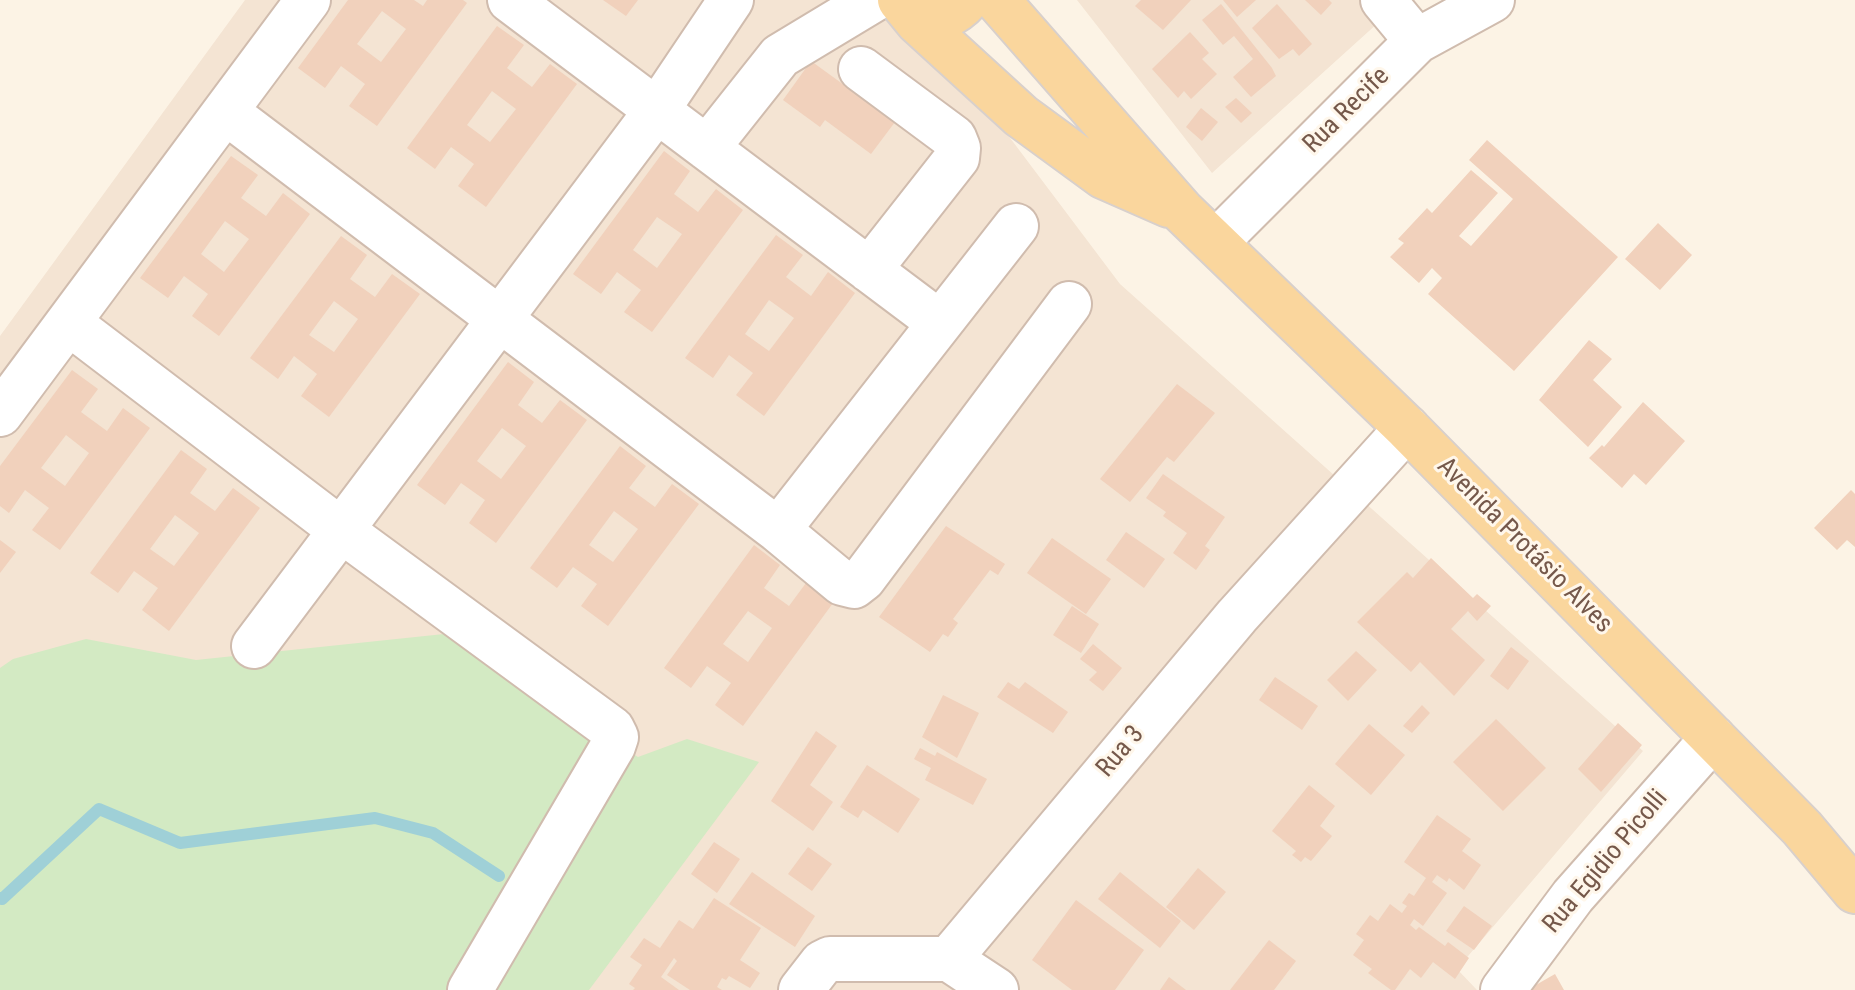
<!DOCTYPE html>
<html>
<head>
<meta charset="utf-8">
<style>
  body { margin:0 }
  canvas { display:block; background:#fcf3e5 }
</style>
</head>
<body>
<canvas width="1855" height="990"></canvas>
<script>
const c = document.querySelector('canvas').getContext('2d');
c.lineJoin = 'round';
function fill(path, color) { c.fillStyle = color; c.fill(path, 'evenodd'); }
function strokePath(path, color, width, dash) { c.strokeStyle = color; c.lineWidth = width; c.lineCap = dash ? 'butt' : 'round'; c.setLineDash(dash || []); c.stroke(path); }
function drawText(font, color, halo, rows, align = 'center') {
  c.font = font + ' "Roboto Condensed",sans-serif'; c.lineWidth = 6; c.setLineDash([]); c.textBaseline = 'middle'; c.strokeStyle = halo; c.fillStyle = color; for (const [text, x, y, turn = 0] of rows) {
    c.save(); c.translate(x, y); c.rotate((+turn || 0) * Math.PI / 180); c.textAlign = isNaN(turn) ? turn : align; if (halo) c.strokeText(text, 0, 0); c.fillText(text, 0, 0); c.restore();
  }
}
fill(new Path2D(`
  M245,0H888L977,94L1120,284L1643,751L1457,969L1477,990H0V336Z
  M1077,0H1408L1400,3L1212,173Z`), '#f4e4d3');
fill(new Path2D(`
  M444,634L638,757L687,739L759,762L589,990H0V668L13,659L86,639L196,660Z`), '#d3eac3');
strokePath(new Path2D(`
  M0,898L2,899L99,809L180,843L375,818L433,833L499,876`), '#9fd0d7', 12);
fill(new Path2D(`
  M348,0H414L423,6L427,0H463L467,3L377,126L349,106L365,84L341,66L325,88L298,68ZM382,11L406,29L381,62L357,44Z
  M603,0H638L626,16Z
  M1141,0H1191L1163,30L1135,6Z
  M1223,0H1256L1237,17Z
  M1305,0H1329L1332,3L1321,15Z
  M1221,4L1272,68L1276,76L1251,97L1233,77L1253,59L1234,36L1223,45L1202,20Z
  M1277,4L1312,44L1299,56L1293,49L1279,59L1252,28Z
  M497,26L524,45L507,68L532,87L550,64L577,84L486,207L458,186L474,164L451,147L435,169L407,148ZM492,91L516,109L490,142L467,125Z
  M1190,32L1209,53L1202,59L1217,74L1191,99L1184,91L1178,98L1152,69Z
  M811,61L895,122L871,154L825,120L820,127L783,100Z
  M1236,98L1252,113L1241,123L1225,107Z
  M1201,108L1218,122L1202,141L1186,127Z
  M1487,140L1618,257L1514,371L1428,294L1442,278L1432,268L1419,283L1390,257L1404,243L1398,239L1427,208L1432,213L1471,170L1498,193L1459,236L1471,246L1513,199L1469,160Z
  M664,151L690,171L674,194L698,212L716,189L743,210L652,332L624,312L641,290L617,272L601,294L573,274ZM657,217L682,234L657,268L633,250Z
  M231,156L258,175L241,198L266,216L283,193L310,214L219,336L192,316L208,294L184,276L168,298L140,278ZM225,221L249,239L224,272L201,254Z
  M1658,223L1692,255L1660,290L1625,259Z
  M776,235L803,255L786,277L811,296L828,272L855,293L764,416L736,395L753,373L729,355L713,378L685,358ZM769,300L794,318L769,351L745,334Z
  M341,236L367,255L350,279L375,297L392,274L420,294L329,417L301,396L317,374L294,356L278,379L250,358ZM334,301L358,319L334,352L309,335Z
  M1589,340L1612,359L1593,380L1622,407L1588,447L1539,400Z
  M508,362L534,382L518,405L542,423L560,400L587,420L496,543L469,523L485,500L461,483L445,505L417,485ZM502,428L526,446L501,479L477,461Z
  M72,370L98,389L81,412L107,431L123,408L150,428L60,550L32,530L49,508L25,490L9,513L0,506V466ZM66,435L89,453L65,486L41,468Z
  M1177,384L1215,413L1174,462L1167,457L1130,502L1100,479Z
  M1643,402L1685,441L1646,485L1634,474L1622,488L1589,458L1602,445L1604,447Z
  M620,446L646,466L629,488L655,507L672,484L699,504L608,626L581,606L597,584L573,567L557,588L530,568ZM614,511L638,529L613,562L589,545Z
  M181,450L207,469L190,493L215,511L233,488L260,508L169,631L142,610L158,588L134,571L118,593L90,573ZM175,515L199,533L174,566L150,549Z
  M1163,474L1225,517L1205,546L1210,550L1196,570L1173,553L1187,533L1163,516L1166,512L1146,498Z
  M1851,490L1855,494V547L1847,540L1837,550L1814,528Z
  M946,526L1005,564L998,575L990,570L953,619L958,623L948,637L943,634L930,652L879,617Z
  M1126,532L1165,559L1144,588L1106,560Z
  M1052,538L1111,579L1086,614L1027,573Z
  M0,540L16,552L0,573Z
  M754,545L780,565L764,588L789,606L806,583L833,603L743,726L715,705L731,683L707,666L691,688L664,668ZM748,611L772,628L748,662L723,644Z
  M1431,558L1473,598L1477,594L1491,606L1477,621L1468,611L1451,629L1485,660L1454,696L1420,662L1411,672L1357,622L1407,572L1413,578Z
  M1072,606L1099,624L1081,653L1053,635Z
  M1093,644L1122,668L1103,691L1089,680L1097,672L1080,659Z
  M1511,647L1529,661L1508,690L1490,676Z
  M1356,651L1377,670L1348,701L1327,680Z
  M1275,677L1318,706L1302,730L1259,700Z
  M1008,682L1019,689L1025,682L1068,712L1053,733L997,697Z
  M943,695L979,713L957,758L922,737Z
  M1422,705L1430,713L1412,733L1403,726Z
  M1496,719L1546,768L1503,811L1453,762Z
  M1618,723L1642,745L1601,792L1578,769Z
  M1369,724L1405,755L1371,795L1335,764Z
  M816,731L837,746L810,785L833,802L813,831L771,801Z
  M920,748L935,756L937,752L987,779L973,805L925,780L931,768L914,759Z
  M867,765L920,799L898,833L863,810L858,818L840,807Z
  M1309,785L1335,806L1320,826L1332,836L1311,861L1305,857L1301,862L1292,855L1296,851L1272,831Z
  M1437,815L1471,839L1462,851L1481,865L1464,890L1449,878L1447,882L1437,875L1432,882L1447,893L1423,926L1414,919L1410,925L1416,930L1419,927L1445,946L1448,942L1469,958L1455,979L1433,962L1421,978L1410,969L1395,990H1391L1368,973L1372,969L1353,955L1364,940L1356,934L1370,915L1378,921L1390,904L1402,913L1407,906L1402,903L1409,893L1414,896L1426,878L1404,862Z
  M714,842L740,859L717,893L691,874Z
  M808,847L832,864L812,891L788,874Z
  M1198,868L1226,892L1194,930L1166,907Z
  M752,872L815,916L795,947L729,904Z
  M1120,872L1181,921L1160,948L1098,899Z
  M714,898L761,928L740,960L760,973L750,988L729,976L726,980L722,978L717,987L722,990H690L667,975L677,961L674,958L661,977L679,990H633L635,988L629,984L642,965L630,957L644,938L660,948L679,920L693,929Z
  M1076,900L1144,950L1115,990H1072L1032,960Z
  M1464,906L1492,926L1474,950L1446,931Z
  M1269,940L1296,961L1274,990H1230Z
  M1555,974L1564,990H1527Z
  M1169,977L1186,990H1160Z`), '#f1d1bc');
const minor = new Path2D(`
  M510,0L940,323
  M1383,0L1417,41
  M861,69L954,138L958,148L957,158L869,270
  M226,112L778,530L842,583L854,586L863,579L1069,304
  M707,148L780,56L873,0
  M1216,242L1417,41L1492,0
  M69,323L341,530L612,729L616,737L613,746L470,990
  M0,414L308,0
  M778,530L1016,226
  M254,646L657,110L731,0
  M949,959L996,990
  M801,990L822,963L830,959H949L1237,616L1407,428
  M1503,990L1573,896L1713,738`);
const major = new Path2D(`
  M900,0L918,22L1021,116L1103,176L1169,205
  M997,0L1182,211L1407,428L1802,828L1855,891
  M918,22C938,20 954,15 967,0`);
strokePath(minor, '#d0bcae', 48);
strokePath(major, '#d8d0cc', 48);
strokePath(minor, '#fff', 44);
strokePath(major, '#fad69d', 44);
drawText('26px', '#75584a', '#fff7eb', [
  ["Rua Recife",1347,111,-45],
  ["Avenida Protásio Alves",1524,546,45],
  ["Rua 3",1121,752,-50],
  ["Rua Egidio Picolli",1606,862,-50]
]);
</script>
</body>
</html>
